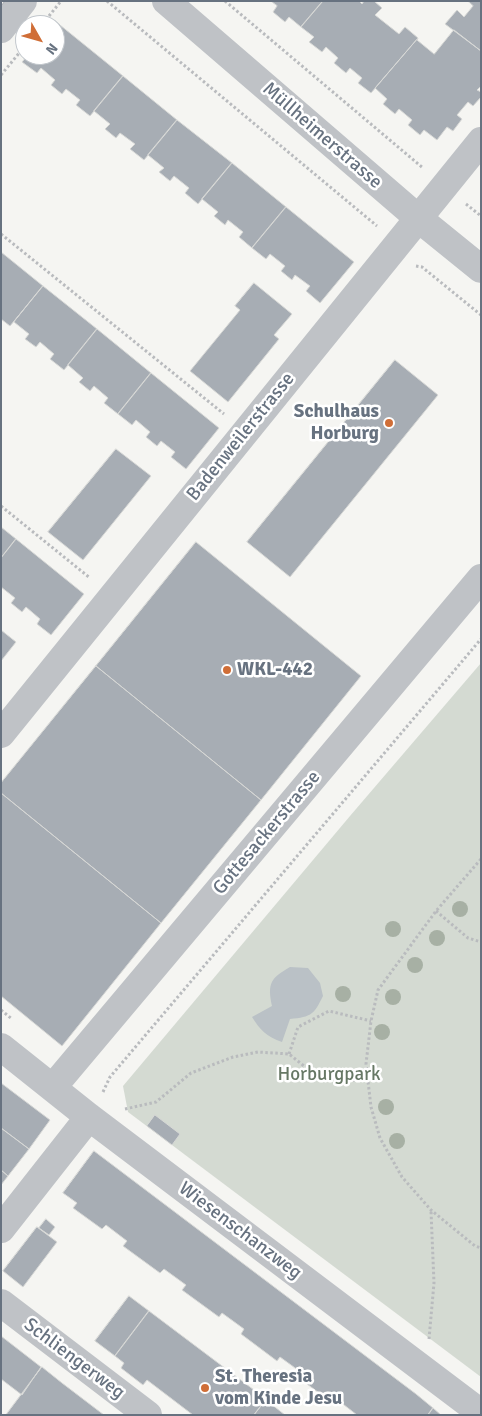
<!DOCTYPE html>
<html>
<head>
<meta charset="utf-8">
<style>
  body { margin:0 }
  #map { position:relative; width:482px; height:1416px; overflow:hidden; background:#f5f5f2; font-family:Signika,sans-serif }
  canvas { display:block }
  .frame { position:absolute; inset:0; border:2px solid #677280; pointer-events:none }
  .north { position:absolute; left:15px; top:15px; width:50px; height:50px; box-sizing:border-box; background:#fff; border:1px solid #c2c7cc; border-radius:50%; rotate:128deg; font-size:14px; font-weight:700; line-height:20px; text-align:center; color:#677280 }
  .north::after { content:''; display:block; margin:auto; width:18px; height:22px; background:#d06e37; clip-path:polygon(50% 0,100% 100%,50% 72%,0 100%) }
</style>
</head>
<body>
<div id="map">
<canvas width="482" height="1416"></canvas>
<div class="frame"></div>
<div class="north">N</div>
</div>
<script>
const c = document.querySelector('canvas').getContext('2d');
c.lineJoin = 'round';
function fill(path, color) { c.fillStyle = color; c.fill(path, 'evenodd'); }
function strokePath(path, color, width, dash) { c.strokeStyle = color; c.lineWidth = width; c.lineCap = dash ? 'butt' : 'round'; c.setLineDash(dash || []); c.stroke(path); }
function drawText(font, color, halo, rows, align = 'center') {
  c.font = font + ' Signika,sans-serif'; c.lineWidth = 5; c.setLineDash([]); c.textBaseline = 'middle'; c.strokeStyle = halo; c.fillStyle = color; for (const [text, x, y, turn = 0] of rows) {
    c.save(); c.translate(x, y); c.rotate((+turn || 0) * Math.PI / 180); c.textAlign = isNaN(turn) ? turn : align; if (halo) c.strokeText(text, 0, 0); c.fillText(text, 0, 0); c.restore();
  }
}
fill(new Path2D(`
  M481,663V1377L128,1112L123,1086L350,816Z`), '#d4dad2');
fill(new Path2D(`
  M290,967L308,968L320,983L323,996C314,1014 312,1017 290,1019L282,1042C267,1037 260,1030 252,1017L272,1006C267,983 271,978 290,967Z`), '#bac1c6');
const building = new Path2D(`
  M271,1H323L301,27L289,17L285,22L273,12L277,6Z
  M323,1H359L362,4L364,1H374L382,8L375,15L399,34L405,27L418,38L371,93L358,83L362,78L350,68L346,73L334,63L338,58L326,47L322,52L309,42L314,37L301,27Z
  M468,1H481V51L445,24L457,10L464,17L473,6Z
  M55,21L123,76L90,116L76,105L80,100L66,89L62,94L51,85L55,80L41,68L37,73L22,62L28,55H55V25H52Z
  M454,30L481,51V86L477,90L481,92V97L473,106L468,102L457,115L462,119L453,131L447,127L437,140L424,130L420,135L408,125L412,120L399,109L395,114L383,104L387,99L375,88L418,38L417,40L434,54Z
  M123,76L177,120L144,160L130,149L135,144L120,133L116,138L105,129L110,124L94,111Z
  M177,120L232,163L198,204L185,193L189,188L174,176L170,181L159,172L164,168L148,155Z
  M232,163L286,207L252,248L239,237L243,232L228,220L225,225L214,216L218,212L202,199Z
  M286,207L354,262L320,303L306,291L310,286L295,275L292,280L281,271L285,266L270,254L266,259L252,248Z
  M1,252L43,286L10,326L1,319Z
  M254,283L292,314L274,335L279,339L228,402L190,371L240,310L235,306Z
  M43,286L97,329L64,370L50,359L54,354L40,342L36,347L25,339L29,334L14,322Z
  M97,329L151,373L118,414L104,403L108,398L94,386L90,391L79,382L83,378L68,365Z
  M395,360L438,395L290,577L247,542Z
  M151,373L219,428L186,469L171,457L175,452L161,441L157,446L146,437L150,432L136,420L132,425L118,414Z
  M116,449L151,476L83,560L48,532Z
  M1,527L16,539L1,558Z
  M16,539L84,594L51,635L37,624L40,619L26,607L22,612L11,603L15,598L1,587V558Z
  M196,542L361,676L261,800L96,666Z
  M1,630L16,642L1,661Z
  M96,666L261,800L161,923L1,793V783Z
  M1,793L161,923L62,1046L1,996Z
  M1,1083L50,1120L29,1149L1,1128Z
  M155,1115L180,1134L172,1145L147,1126Z
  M1,1128L29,1149L8,1176L1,1170Z
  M94,1151L416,1394L433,1408L428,1415H357L339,1401L335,1405L299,1378L302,1373L280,1357L277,1361L241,1334L244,1329L222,1313L219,1317L182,1290L186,1285L164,1269L160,1273L123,1246L127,1241L106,1225L102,1229L73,1208L77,1203L63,1193Z
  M1,1170L8,1176L1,1185Z
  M46,1219L55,1227L49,1235L39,1228Z
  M37,1227L57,1242L23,1287L3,1271Z
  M129,1296L149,1311L115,1356L95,1341Z
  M149,1311L266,1399L254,1415H193L147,1380L143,1385L121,1368L124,1363L115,1356Z
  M1,1336L41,1367L22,1395L1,1379Z
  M42,1367L62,1383L104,1415H6Z
  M266,1400L285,1415H254Z
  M433,1408L441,1415H428Z`);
fill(building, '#a7adb4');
strokePath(building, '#d6d7d5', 1);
strokePath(new Path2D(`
  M107,1L377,226
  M225,1L423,168
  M49,16L61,1
  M1,75L20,52
  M466,204L481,216
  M1,234L224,414
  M416,266L422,267L481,315
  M1,506L90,578
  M481,859L436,911L378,990L371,1021L366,1064L371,1107L380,1138L402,1177L431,1210L475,1246L481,1248
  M436,911L468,938L481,942
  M1,1010L12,1019
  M289,1054L298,1027L329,1011L371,1021
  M103,1092L110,1077L481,639
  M125,1109L156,1102L191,1073L233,1057L258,1052L289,1054L309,1070L344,1081L367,1079
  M429,1339L434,1283L431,1211`), '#b9bbbe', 3, [2.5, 2.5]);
strokePath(new Path2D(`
  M166,1L418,218L481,269
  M1,29L23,1
  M1,734L481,141
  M1,1047L89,1117L481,1413
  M53,1087L481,578
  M1,1229L89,1117
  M1,1303L148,1415`), '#bfc2c6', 28);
strokePath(new Path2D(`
  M1,6L5,1`), '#a1a5ab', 1);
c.fillStyle = '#a7b0a4';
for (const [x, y] of [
  [460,909],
  [393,929],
  [437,938],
  [415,965],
  [343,994],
  [393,997],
  [382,1032],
  [386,1107],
  [397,1141]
]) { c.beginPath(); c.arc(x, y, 8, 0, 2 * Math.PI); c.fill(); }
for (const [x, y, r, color] of [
  [389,423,5,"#d06e37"],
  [227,670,5,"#d06e37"],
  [205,1388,5,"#d06e37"]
]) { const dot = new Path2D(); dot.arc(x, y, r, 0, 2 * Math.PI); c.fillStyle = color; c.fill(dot); strokePath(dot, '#fff', 2); }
drawText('19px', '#677280', '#fff', [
  ["Müllheimerstrasse",322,136,41],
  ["Badenweilerstrasse",241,437,-51],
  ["Gottesackerstrasse",267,833,-50],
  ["Wiesenschanzweg",240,1231,37],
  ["Schliengerweg",74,1359,37]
]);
drawText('bold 19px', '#677280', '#fff', [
  ["Schulhaus",379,412,"right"],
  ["Horburg",379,434,"right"],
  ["WKL-442",237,670],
  ["St. Theresia",215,1377],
  ["vom Kinde Jesu",215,1399]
], 'left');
drawText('19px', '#677865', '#fff', [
  ["Horburgpark",329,1075]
]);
</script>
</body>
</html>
